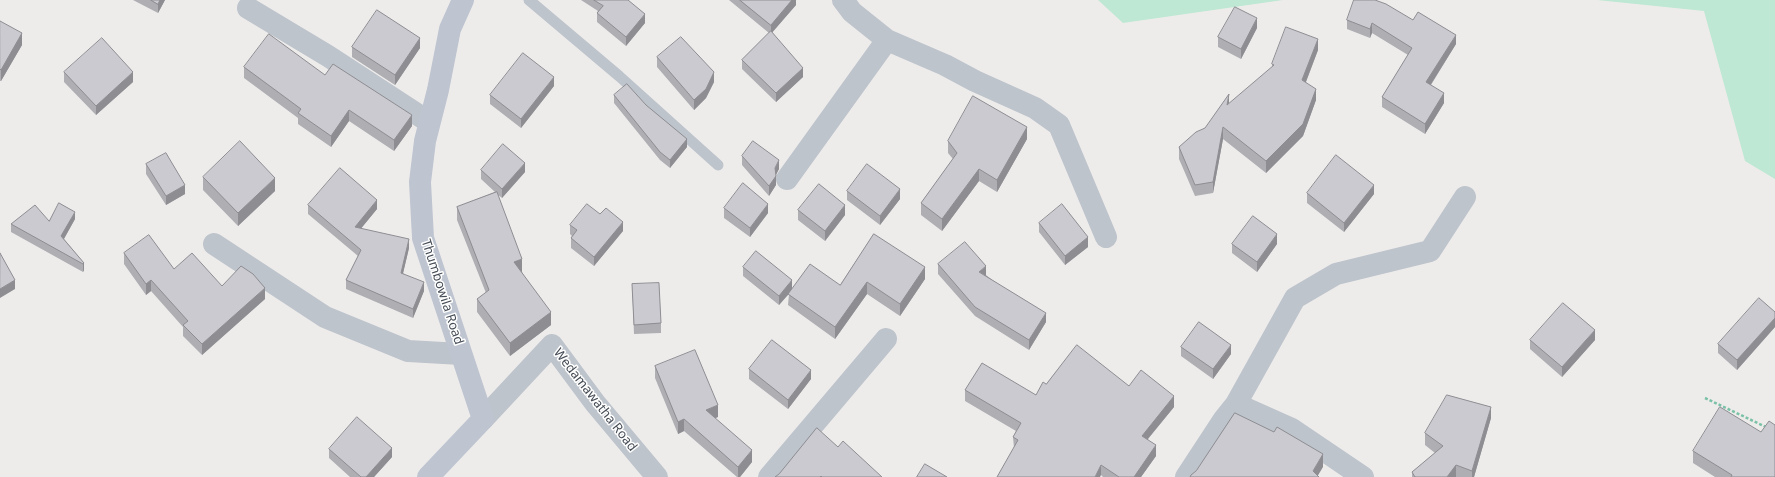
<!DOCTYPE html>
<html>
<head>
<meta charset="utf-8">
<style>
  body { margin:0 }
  canvas { display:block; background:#eeeceb }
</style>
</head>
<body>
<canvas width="1775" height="477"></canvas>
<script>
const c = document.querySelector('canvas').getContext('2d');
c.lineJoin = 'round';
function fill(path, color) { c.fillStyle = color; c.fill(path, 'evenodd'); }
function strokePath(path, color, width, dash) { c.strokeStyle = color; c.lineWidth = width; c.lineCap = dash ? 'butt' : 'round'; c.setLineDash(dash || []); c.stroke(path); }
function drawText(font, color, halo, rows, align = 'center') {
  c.font = font + ' "Noto Sans",sans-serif'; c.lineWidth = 3; c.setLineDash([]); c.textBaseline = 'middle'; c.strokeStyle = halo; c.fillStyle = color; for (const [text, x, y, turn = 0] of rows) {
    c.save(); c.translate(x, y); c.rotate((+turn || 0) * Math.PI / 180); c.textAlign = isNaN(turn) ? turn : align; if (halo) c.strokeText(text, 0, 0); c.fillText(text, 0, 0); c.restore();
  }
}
fill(new Path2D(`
  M1098,0H1283L1123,23Z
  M1597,0H1775V179L1745,161L1704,11Z`), '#bee8d3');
strokePath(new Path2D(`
  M1705,398L1768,428`), '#7ac1a7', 2.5, [3, 2]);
strokePath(new Path2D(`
  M529,0L619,76L718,165`), '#bec4cc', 11);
strokePath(new Path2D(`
  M843,0L852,12L887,40L945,65L975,81L1035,108L1059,125L1106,237
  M248,8L328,56L429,122
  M787,179L887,40
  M214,244L325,317L408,351L461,354
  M1236,404L1292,429L1363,477
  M483,419L552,345L595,403L657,477
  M769,477L886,339
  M1186,477L1224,419L1236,404L1295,298L1336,274L1430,251L1465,197`), '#bec4cc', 22);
strokePath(new Path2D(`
  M428,477L483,419L423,238L420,182L425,141L438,90L450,29L463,0`), '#bec5d0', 22);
fill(new Path2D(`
  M133,0H165L158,13Z
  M581,0H628L645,23L626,46L597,22V13L598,11Z
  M729,0H796V5L772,32L803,77L776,102L742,69V60L769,33Z
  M1347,20H1413L1456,44L1431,85L1444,103L1425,134L1382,107V97L1408,55L1372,33L1370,38L1347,29Z
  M0,21L22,45L1,81H0Z
  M1257,28L1241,59L1218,47V37Z
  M352,47L420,48L395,85L352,57Z
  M1318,50L1306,82L1316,100L1303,136L1266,173L1223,139L1213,193L1195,196L1179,159V147L1205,128L1272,67V64Z
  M657,57L714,82L706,98L694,110L657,67Z
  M244,67L325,75L412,126L394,151L349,121L331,147L298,124V118L244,78Z
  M64,72L133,82L96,115L64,82Z
  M554,86L521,128L490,104V95Z
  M614,95L646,105L687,147L670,168L660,160L614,103Z
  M1027,139L997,192L979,181L942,231L921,215V203L953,159L948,153V141Z
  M742,156L779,169L776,174V185L769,196L742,165Z
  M146,164L185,194L166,205L146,174Z
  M481,170L525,172L502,198L497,194L522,272L551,325L510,356L477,312V299L486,293L457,220V207L495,192L481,179Z
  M203,177L275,191L238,226L203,190Z
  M847,191L900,199L880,225L847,200Z
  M1307,193L1374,194L1344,232L1307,203Z
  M308,205L377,209L361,228L409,248L403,273L424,291L413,318L346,289V280L358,256L308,214Z
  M724,208L768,213L750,237L724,218Z
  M798,210L845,215L825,241L798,220Z
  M600,214L623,231L594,266L571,248V238L572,236L570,234V225Z
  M75,219L64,239L84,263V270L83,272L11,232V224Z
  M1039,223L1088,247L1065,265L1039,232Z
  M874,234L925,279L900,316L867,294L835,339L788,305L789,294L779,305L743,276V267L792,289L840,285Z
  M1232,244H1277L1257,272L1232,253Z
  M124,253L174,269L222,286L265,299L202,355L183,336V327L151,291L146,295L124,264Z
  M938,264L986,275L1046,322L1029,350L975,316L938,274Z
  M632,284L661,323V333L634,334Z
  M1775,312V327L1737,370L1718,353V344Z
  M1530,340H1595L1562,377L1530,349Z
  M1181,347L1231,354L1213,379L1181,356Z
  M655,366L718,417L715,418L752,462L740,477H737L684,431L678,434L655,378Z
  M749,369L811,379L788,409L749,379Z
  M1046,384L1129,386L1174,407L1148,439L1156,456L1141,477H1103L1101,475L1014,448L1013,437L1016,431L965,401V390L1036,395Z
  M1491,418L1474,477H1412V472L1435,453L1425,445V433Z
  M1761,432L1775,477H1715L1693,463V451Z
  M329,449L392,457L374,477H350L329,458Z`), '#aeaeb3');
fill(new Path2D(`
  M160,0H165L158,13V4Z
  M792,0H796V5L771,34V25Z
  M645,14V23L626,46V37Z
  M1257,18V28L1241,59V49Z
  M1372,23V33L1370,38V29Z
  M22,33V45L1,81V70Z
  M1456,35V44L1426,92V82Z
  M420,38V48L395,85V75Z
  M1318,39V50L1302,92V80Z
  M803,68V77L776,102V93Z
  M133,72V82L96,115V106Z
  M714,72V82L706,98L694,110V100Z
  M554,77V86L521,128V119Z
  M1316,89V100L1303,136L1266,173V161Z
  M1444,93V103L1425,134V124Z
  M1229,94V105H1227Z
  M349,110V121L331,147V136Z
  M412,115V126L394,151V140Z
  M1027,127V139L997,192V180Z
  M1223,127V139L1213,193V182Z
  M687,139V147L670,168V160Z
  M779,160V169L775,177V168Z
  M525,163V172L502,198V189Z
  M979,169V181L942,231V219Z
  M776,176V185L769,196V186Z
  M275,178V191L238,226V213Z
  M185,185V194L166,205V196Z
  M1374,185V194L1344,232V223Z
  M900,189V199L880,225V216Z
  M377,200V209L355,236V227Z
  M768,204V213L750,237V228Z
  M845,205V215L825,241V231Z
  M75,212V219L61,244V236Z
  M623,222V231L594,266V257Z
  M1277,234V244L1257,272V262Z
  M1088,237V247L1065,265V256Z
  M409,239V248L401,282V273Z
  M522,259V272L514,275V262Z
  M84,263V270L83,272V264Z
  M986,266V276L979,272Z
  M925,267V279L900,316V304Z
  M15,280V289L0,298V289Z
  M151,280V291L146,295V284Z
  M792,280V290L779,305V296Z
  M424,282V291L413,318V309Z
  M867,282V294L835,339V327Z
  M265,288V299L202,355V344Z
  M551,312V325L510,356V343Z
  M1046,313V322L1029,350V340Z
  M1775,318V327L1737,370V360Z
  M1595,330V340L1562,377V367Z
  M1231,345V354L1213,379V369Z
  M811,370V379L788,409V400Z
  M1174,396V407L1142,446V436Z
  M718,405V417L706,422V410Z
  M1491,407V418L1474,477H1472V471Z
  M684,419V431L678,434V422Z
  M1156,445V456L1141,477H1134Z
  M392,448V457L374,477H366Z
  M752,450V462L740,477H738V467Z
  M1323,454V467L1317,477L1313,471Z
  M1101,465V475L1100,477H1095Z
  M1456,465V477H1447Z`), '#8d8d92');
const building = new Path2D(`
  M151,0H160L158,4Z
  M594,0H628L645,14L626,37L597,13L603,6Z
  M740,0H792L771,25Z
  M1354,0H1375L1386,4L1413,20L1418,12L1456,35L1426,82L1444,93L1425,124L1382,97L1412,48L1372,23L1370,29L1347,20Z
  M1235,7L1257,18L1241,49L1218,37Z
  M377,10L420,38L395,75L352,47Z
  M0,21L22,33L1,70L0,69Z
  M1286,27L1318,39L1302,80L1316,89L1303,124L1266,161L1223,127L1213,182L1195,185L1179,147L1196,132L1205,128L1229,94L1227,105L1274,65L1272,64Z
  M771,31L803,68L776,93L742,60Z
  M269,34L325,75L333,64L412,115L394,140L349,110L331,136L298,113L301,109L244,67Z
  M681,37L714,72L706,89L694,100L657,57Z
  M102,38L133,72L96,106L64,72Z
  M523,53L554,77L521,119L490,95Z
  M627,84L646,105L687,139L670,160L660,152L614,95Z
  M973,96L1027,127L997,180L979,169L942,219L921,203L957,153L948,141Z
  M240,141L275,178L238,213L203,177Z
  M753,141L779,160L775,168L776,176L769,186L742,156Z
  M503,144L525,163L502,189L481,170Z
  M166,153L185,185L166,196L146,164Z
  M1336,155L1374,185L1344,223L1307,193Z
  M867,164L900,189L880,216L847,191Z
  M340,168L377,200L355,227L409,239L401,273L424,282L413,309L346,280L361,250L308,205Z
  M743,183L768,204L750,228L724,208Z
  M819,184L845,205L825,231L798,210Z
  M497,192L522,259L514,262L551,312L510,343L477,299L489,290L457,207Z
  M59,203L75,212L61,236L84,263L83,264L11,224L35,205L49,221Z
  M587,204L600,214L606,208L623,222L594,257L571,238L577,230L570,225Z
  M1062,204L1088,237L1065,256L1039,223Z
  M1253,216L1277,234L1257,262L1232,244Z
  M874,234L925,267L900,304L867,282L835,327L788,294L810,264L840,285Z
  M149,235L174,269L192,253L222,286L241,266L253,274L265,288L202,344L183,325L188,321L151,280L146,284L124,253Z
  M965,242L986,266L979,272L1046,313L1029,340L975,307L938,264Z
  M756,251L792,280L779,296L743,267Z
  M0,253L15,280L0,289Z
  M659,283L661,323L634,325L632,284Z
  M1759,298L1775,312V318L1737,360L1718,344Z
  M1563,303L1595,330L1562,367L1530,340Z
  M1199,322L1231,345L1213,369L1181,347Z
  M772,340L811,370L788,400L749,369Z
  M1077,345L1129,386L1141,370L1174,396L1142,436L1156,445L1134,477H1119L1101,465L1095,477H997L1018,440L1013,437L1021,423L965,390L982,363L1036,395L1043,382L1046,384Z
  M695,350L718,405L706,410L752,450L738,467L684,419L678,422L655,366Z
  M1447,395L1491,407L1472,471L1456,465L1447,477H1415L1412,472L1443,446L1425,433Z
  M1720,407L1761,432L1769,421L1775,425V477H1731L1732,475L1693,451Z
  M1235,413L1274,432L1277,427L1323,454L1313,471L1319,477H1190L1191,475L1196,471Z
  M357,417L392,448L366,477H361L329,449Z
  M817,428L838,447L843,441L882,477H822L821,476L820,477H775L779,474Z
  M925,464L947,477H917Z`);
fill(building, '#cacad0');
strokePath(building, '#8d8d92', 1);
drawText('13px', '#464d56', '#fff', [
  ["Thumbowila Road",442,292,72],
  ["Wedamawatha Road",595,400,52]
]);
</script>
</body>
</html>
